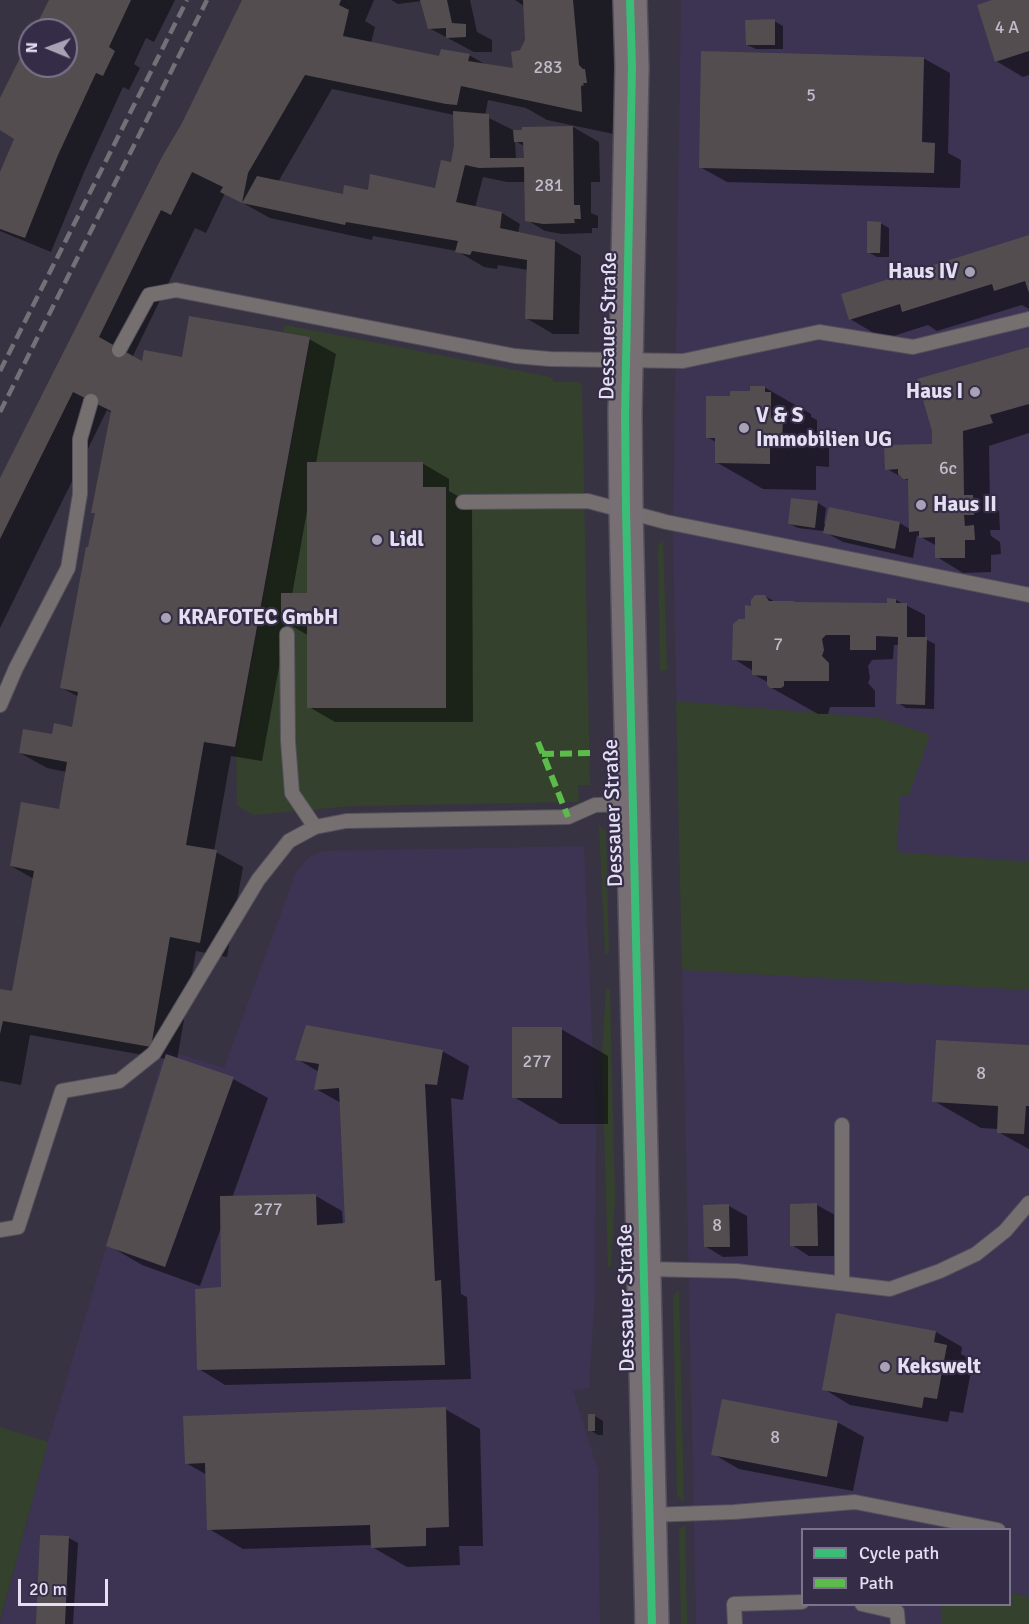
<!DOCTYPE html>
<html>
<head>
<meta charset="utf-8">
<style>
  body { margin:0 }
  #map { position:relative; width:1029px; height:1624px; overflow:hidden; background:#383342; font-family:Signika,sans-serif }
  canvas { display:block }
  .legend { position:absolute; left:801px; top:1528px; width:210px; height:78px; box-sizing:border-box; background:#352d48; border:2px solid #7b758c; margin:0; padding:8px 10px; list-style:none; font-size:18px; color:#e4e0f2 }
  .legend li { display:flex; align-items:center; gap:12px; height:30px }
  .legend b { width:30px; border:2px solid #7b758c }
  .north { position:absolute; left:18px; top:18px; width:60px; height:60px; box-sizing:border-box; background:#352d48; border:2px solid #7b758c; border-radius:50%; rotate:271deg; font-size:16px; font-weight:700; line-height:24px; text-align:center; color:#e4e0f2 }
  .north::after { content:''; display:block; margin:auto; width:21px; height:27px; background:#a8a3b4; clip-path:polygon(50% 0,100% 100%,50% 72%,0 100%) }
  .scale { position:absolute; left:18px; top:1579px; width:90px; height:27px; box-sizing:border-box; border:3px solid #e4e0f2; border-top:0; padding-left:8px; font-size:18px; line-height:21px; white-space:nowrap; color:#e4e0f2; -webkit-text-stroke:4px #352d48; paint-order:stroke }
</style>
</head>
<body>
<div id="map">
<canvas width="1029" height="1624"></canvas>
<ul class="legend">
<li><b style="height:8px;background:#3abd76"></b>Cycle path</li>
<li><b style="height:8px;background:#5cbc4b"></b>Path</li>
</ul>
<div class="north">N</div>
<div class="scale">20 m</div>
</div>
<script>
const c = document.querySelector('canvas').getContext('2d');
c.lineJoin = 'round';
function fill(path, color) { c.fillStyle = color; c.fill(path, 'evenodd'); }
function strokePath(path, color, width, dash) { c.strokeStyle = color; c.lineWidth = width; c.lineCap = dash ? 'butt' : 'round'; c.setLineDash(dash || []); c.stroke(path); }
function drawText(font, color, halo, rows, align = 'center') {
  c.font = font + ' Signika,sans-serif'; c.lineWidth = 4.5; c.setLineDash([]); c.textBaseline = 'middle'; c.strokeStyle = halo; c.fillStyle = color; for (const [text, x, y, turn = 0] of rows) {
    c.save(); c.translate(x, y); c.rotate((+turn || 0) * Math.PI / 180); c.textAlign = isNaN(turn) ? turn : align; if (halo) c.strokeText(text, 0, 0); c.fillText(text, 0, 0); c.restore();
  }
}
fill(new Path2D(`
  M681,0H1029V1597L1010,1593V1530H802V1604L942,1605V1624H696L673,536Z
  M584,846L596,1128L595,1295L589,1388L573,1391L598,1470L600,1624H0L48,1442L165,1050L224,1068L296,872L309,857L323,851Z`), '#3c3452');
fill(new Path2D(`
  M285,325L551,377L554,382H578L582,386L590,785H578L579,802L351,806L253,815L237,805L236,750L311,337L283,332Z
  M663,541L667,671L660,670L658,546Z
  M676,701L880,718L930,735L909,795L900,796L897,852L1029,862V990L682,970Z
  M599,826L606,831L609,954L605,953Z
  M606,988L610,990L615,1199L611,1266L608,1267L602,1057Z
  M679,1290L684,1502L677,1495L673,1296Z
  M0,1427L48,1442L0,1621Z
  M685,1525L687,1624H681L679,1530Z
  M1010,1593L1029,1597V1624H942V1605L1010,1604Z`), '#34422d');
fill(new Path2D(`
  M50,0H175L154,42L146,38L134,64L140,68L129,90L123,87L85,170L51,252L0,231V176L16,138L0,128V102L30,41V66H66V30H35Z
  M244,0H374L365,21L375,27L371,43L440,58L469,55L488,66L515,70L527,40L524,6L515,0H615L628,137L547,120L526,108L488,100L485,116L515,131H523L524,128L573,127L599,142L600,182H591V213L598,216V228H592V233L562,234L545,231L527,220L526,182H507L483,177L475,208L502,213L520,224L518,233L555,241L581,256L579,334H553L526,318L528,270L498,265L497,269L484,267L457,251L373,236L372,240L270,218L225,193L206,233L195,228L132,358L139,362L183,358L309,339L336,354L316,463H422L449,479V491L472,504L473,722H335L309,707V636L287,623L262,761L231,756L214,851L243,867L227,957L196,951L177,1060L233,1079L268,1098L232,1198L316,1196L342,1211L343,1225H346L341,1103L316,1089L319,1072L297,1059L442,1051L469,1066L463,1100L451,1098L461,1294L467,1297L471,1379L225,1385L199,1369L223,1289L222,1225L200,1286L142,1265L108,1245L166,1059L30,1035L21,1085L0,1081V990L13,993L34,879L11,866L60,810L67,772L47,768L20,753L73,728L79,697L62,688L96,514L93,512L112,413L107,410L0,628V481L184,124ZM332,89L454,115L456,146L459,165L436,190L369,192L350,197L278,182ZM515,141L524,146L525,160H516ZM307,511L309,594L292,595Z
  M391,0H470L477,32L492,40V52H474L429,28L422,1L398,4Z
  M997,0H1029V75L1023,77L996,61Z
  M774,21L783,26V49H756L747,45Z
  M923,58L950,73L948,153L961,160L960,188L727,182L700,167Z
  M880,223L889,228V257H877L868,252Z
  M1029,236V309L1022,305L937,331L928,325L884,339L850,319Z
  M1029,349V433L989,446L990,506L999,511L1000,530H990L991,536L1000,542L1001,554L991,555V572L963,573L937,557V546L917,535L913,558L843,542L823,531L798,528L790,524L818,503L826,508L824,524H826L830,508L900,523L911,530L909,481L887,469L932,445Z
  M764,387L811,414V417L817,420V439L829,446V467L816,466V490L763,489L716,462V442L707,437L731,397L752,393Z
  M765,596L775,602L889,605V600H896L925,615V639L935,644L934,709L906,708L898,703L899,645H894L893,659L872,660L868,666L870,678L868,683L875,691V707H830L828,714H818L770,687L769,683L753,674V671L734,659L752,608Z
  M561,1029L608,1056V1124H560L514,1097Z
  M1029,1047V1149L998,1132L999,1129L981,1128L934,1101Z
  M817,1205L835,1215V1256H809L792,1245Z
  M729,1206L747,1216L748,1256L723,1257L705,1246Z
  M936,1332L962,1347L961,1354L973,1361L963,1413L950,1411L948,1422L850,1405L824,1389Z
  M445,1409L480,1429L483,1546H459L460,1565L407,1567L372,1547V1545L243,1549L209,1529L207,1475L186,1463Z
  M595,1416L603,1421V1435H598L590,1430Z
  M837,1422L864,1437L853,1491L739,1469L713,1454Z
  M42,1536L69,1538L78,1543L73,1624H37Z`), '#0007');
fill(new Path2D(`
  M49,0H131L109,47L115,51L103,76L96,73L58,155L25,238L0,229V172L14,139L0,130V98L30,38V66H66V30H34Z
  M242,0H341L339,5L349,10L343,36L439,56L441,49L470,54L468,61L513,68L511,52L520,50L525,40L523,0H573L579,65L583,69H585L587,83H583L584,85L581,86L582,112L461,86L457,105L446,104L305,75L248,173L242,203L257,176L343,194L344,185L368,190L370,174L435,188L441,160L451,162L454,146L453,111L489,114L490,158H524L523,142H514L513,130H522V127L573,126L574,205H580L581,219H574L575,223L543,224L525,221L524,167L479,168L465,165L456,202L502,212L500,228L555,240L553,320L525,319L527,260L472,251L470,255L455,252L458,241L346,222L345,225L242,203L220,192L223,187L192,172L171,215L161,210L99,337L142,361L144,350L182,357L189,316L310,337L235,747L204,742L186,845L217,850L200,943L170,937L151,1047L3,1021L0,1034V989L12,991L34,871L10,866L21,802L59,809L67,762L19,753L23,729L52,734L54,723L72,727L78,692L60,688L86,547H88L95,513H91L111,411L73,392L0,539V478L162,157L182,123Z
  M420,0H447L452,23L466,24V37L446,38V28L428,29Z
  M992,0H1029V51L995,62L977,5Z
  M775,19V45H746L745,20Z
  M701,51L924,57L922,142L935,143L934,173L699,168Z
  M867,221L881,222L880,253H867Z
  M1029,235V293L1025,281L994,291L992,284L902,312L900,304L849,320L841,294Z
  M1029,347V404L990,415L993,423L963,431L964,495H973L974,515H964L965,526L974,525L975,540H965V558H935V537L919,538V531L909,532L908,479H903L898,474V469L885,470L884,445L932,444V431L917,379Z
  M750,386H765V392H771V418H783L782,441L770,440V464L715,463V438H706V396H730V391H750Z
  M307,462H423V487H446V708H307V621H281V593H307Z
  M791,498L818,501L815,528L788,524Z
  M829,507L900,522L895,549L823,533Z
  M755,595H765L769,601H794V602L887,603V598L896,599V603H907V637H927L925,705L896,704L898,637L876,636V650H850V635H826L822,639L824,650L822,656L829,663V681H784V686L781,688H770L767,685V676L752,675V661L732,660L733,624L739,619H745V605L751,606V600Z
  M306,1025L443,1050L437,1085L425,1084L435,1281L441,1280L445,1365L197,1370L195,1289L221,1287L220,1196L316,1194L317,1225L345,1223L339,1088L314,1090L319,1064L295,1060Z
  M512,1027H562V1098H512Z
  M936,1040L1029,1045V1106H1026L1024,1134L997,1133L998,1106L932,1102Z
  M166,1054L234,1077L165,1267L106,1246Z
  M817,1203L818,1246H790V1204Z
  M729,1204L730,1247H704L703,1205Z
  M836,1313L936,1331L934,1342L947,1345L937,1399L924,1397L922,1408L822,1390Z
  M722,1399L838,1421L827,1477L711,1455Z
  M446,1407L449,1527L426,1528V1546L371,1548L370,1525L207,1530L205,1463L185,1464L183,1416Z
  M588,1414H595V1431H588Z
  M40,1535L69,1536L65,1624H36Z`), '#544d50');
const service = new Path2D(`
  M119,350L149,295L176,290L515,356L550,359L683,361L819,332L913,347L1029,319
  M463,502L588,501L666,522L1029,595
  M287,634L288,741L292,793L315,827
  M0,705L16,668L68,568L80,494V439L91,401
  M0,1230L18,1227L62,1091L119,1081L154,1053L258,880L289,841L315,827L346,821L568,817L595,805L632,804
  M645,1269L736,1271L890,1289L940,1271L976,1254L1005,1231L1029,1203
  M842,1283V1125
  M650,1515L734,1512L855,1502L998,1530
  M862,1604L897,1612L898,1624
  M735,1624L734,1604L802,1602`);
const primary = new Path2D(`
  M630,0L632,67L625,414L626,510L652,1624`);
strokePath(service, '#54505c', 16);
strokePath(primary, '#54505c', 36);
strokePath(service, '#756f70', 14);
strokePath(primary, '#786f75', 33);
strokePath(new Path2D(`
  M0,371L187,0
  M0,412L207,0`), '#747077', 4.5, [12, 6]);
strokePath(new Path2D(`
  M538,742L568,817
  M542,754L594,753`), '#5cbc4b', 6, [12, 6]);
strokePath(new Path2D(`
  M630,0L632,67L625,414L626,510L652,1624`), '#3abd76', 8);
for (const [x, y, r, color] of [
  [970,272,6,"#a8a3b4"],
  [975,392,6,"#a8a3b4"],
  [744,428,6,"#a8a3b4"],
  [921,505,6,"#a8a3b4"],
  [377,540,6,"#a8a3b4"],
  [166,618,6,"#a8a3b4"],
  [885,1367,6,"#a8a3b4"]
]) { const dot = new Path2D(); dot.arc(x, y, r, 0, 2 * Math.PI); c.fillStyle = color; c.fill(dot); strokePath(dot, '#352d48', 2); }
drawText('18px', '#c0bbca', null, [
  ["4 A",1007,28],
  ["283",548,68],
  ["5",811,96],
  ["281",549,186],
  ["6c",948,469],
  ["7",778,645],
  ["277",537,1062],
  ["8",981,1074],
  ["277",268,1210],
  ["8",717,1226],
  ["8",775,1438]
]);
drawText('bold 21px', '#e4e0f2', '#352d48', [
  ["Haus IV",958,272,"right"],
  ["Haus I",963,392,"right"],
  ["V & S",756,416],
  ["Immobilien UG",756,440],
  ["Haus II",933,505],
  ["Lidl",389,540],
  ["KRAFOTEC GmbH",178,618],
  ["Kekswelt",897,1367]
], 'left');
drawText('21px', '#e4e0f2', '#352d48', [
  ["Dessauer Straße",609,326,-89],
  ["Dessauer Straße",614,813,-92],
  ["Dessauer Straße",627,1298,-91]
]);
</script>
</body>
</html>
